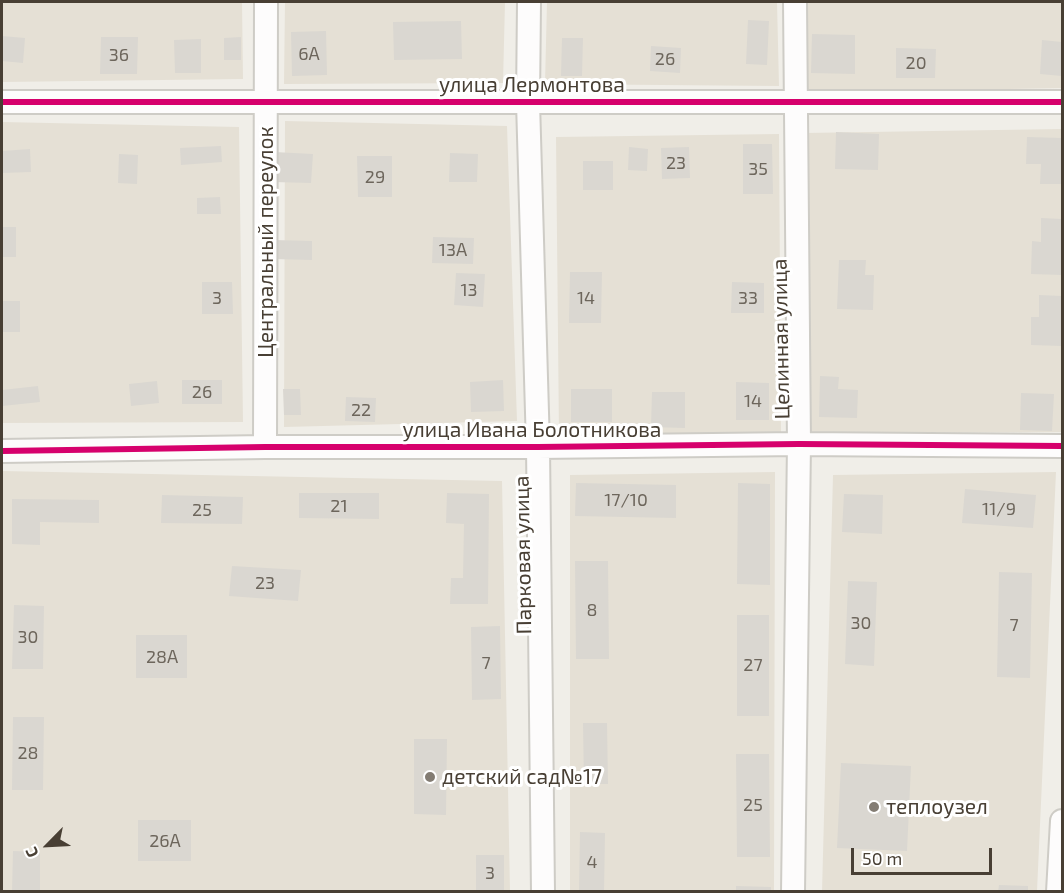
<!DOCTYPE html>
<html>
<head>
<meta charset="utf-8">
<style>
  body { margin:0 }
  #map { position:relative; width:1064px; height:893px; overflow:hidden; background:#f0eee8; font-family:"Exo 2",sans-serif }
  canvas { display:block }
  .frame { position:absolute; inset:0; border:3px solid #483f34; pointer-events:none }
  .north { position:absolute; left:18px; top:815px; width:60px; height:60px; -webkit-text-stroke:4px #fff; paint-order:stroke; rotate:246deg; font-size:16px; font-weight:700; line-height:24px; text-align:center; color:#483f34 }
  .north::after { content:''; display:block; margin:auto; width:21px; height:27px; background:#483f34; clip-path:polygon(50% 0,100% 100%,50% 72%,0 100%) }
  .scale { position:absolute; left:851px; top:848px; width:141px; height:27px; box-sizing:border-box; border:3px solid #483f34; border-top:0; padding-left:8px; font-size:18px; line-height:21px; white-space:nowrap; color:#483f34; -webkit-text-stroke:4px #fff; paint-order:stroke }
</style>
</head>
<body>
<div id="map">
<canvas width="1064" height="893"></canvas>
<div class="frame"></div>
<div class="north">С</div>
<div class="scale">50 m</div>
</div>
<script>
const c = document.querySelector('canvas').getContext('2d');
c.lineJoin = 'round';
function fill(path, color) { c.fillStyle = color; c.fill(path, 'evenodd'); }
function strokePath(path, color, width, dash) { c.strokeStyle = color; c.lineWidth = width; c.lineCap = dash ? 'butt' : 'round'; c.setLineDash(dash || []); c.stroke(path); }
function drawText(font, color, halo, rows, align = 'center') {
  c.font = font + ' "Exo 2",sans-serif'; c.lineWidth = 6; c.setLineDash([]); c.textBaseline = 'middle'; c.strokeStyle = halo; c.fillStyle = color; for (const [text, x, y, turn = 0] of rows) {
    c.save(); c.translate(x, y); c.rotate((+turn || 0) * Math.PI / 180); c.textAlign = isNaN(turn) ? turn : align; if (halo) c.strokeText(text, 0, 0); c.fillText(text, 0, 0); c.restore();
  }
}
fill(new Path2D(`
  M2,2H242L243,79L2,82Z
  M285,2H505L503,83L284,84Z
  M547,2H777L779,86L545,84Z
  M801,2H1062V88L799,93Z
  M285,121L507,126L517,421L284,427Z
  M2,122L239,127L243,422L2,423Z
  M1062,129V432L810,433L804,133Z
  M779,134L781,436H559L556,137Z
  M2,471L502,481L510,891L2,892Z
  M775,472L774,891H570V475Z
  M1056,472L1037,891L822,892L833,475Z`), '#e5e0d5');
fill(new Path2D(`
  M748,20L769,21L767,65L746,64Z
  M461,21L462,59L394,60L393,22Z
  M326,31L327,75L292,76L291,32Z
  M812,34L855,35V74L811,73Z
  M2,36L25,38L23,63L2,61Z
  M101,37H138L137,74H100Z
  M241,37V60H224V38Z
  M562,38H583L582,76H561Z
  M201,39V73H175L174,40Z
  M1042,40L1062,42V76L1040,74Z
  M651,46L681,48L680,73L650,71Z
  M896,48L936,49L935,78H896Z
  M836,132L879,134L878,170L835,169Z
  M1027,137L1062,138V184H1040L1041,164H1026Z
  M743,144H772L773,194H743Z
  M221,146L222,162L181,165L180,148Z
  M629,147L648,149L647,171L628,170Z
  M689,147L690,178L662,179L661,148Z
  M30,149L31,172L2,173V151Z
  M274,152L313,154L311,183L273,182Z
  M450,153L478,154L477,182H449Z
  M119,154L138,155L137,184L118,183Z
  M357,156H392V197H358Z
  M583,161H613V190H583Z
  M220,197L221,214H197V198Z
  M1041,218L1062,219V275L1031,274L1032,241L1041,242Z
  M2,227H16V257H2Z
  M433,237L474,238L473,264L432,263Z
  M273,240L312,241V260L273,259Z
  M839,260H866L865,275H874L873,310L837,309Z
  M570,272H602L601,323H569Z
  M456,273L485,274L483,307L454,305Z
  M202,282H232L233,314H202Z
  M732,282L764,283V313H731Z
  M1039,295L1062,296V346L1031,345V317H1039Z
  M2,301H20V332H2Z
  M820,376L839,377L838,389L858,390L857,418L819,417Z
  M182,380H222V404H182Z
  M503,380L504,411L471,412L470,382Z
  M157,381L159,403L131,406L129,384Z
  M736,382L769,383V420H736Z
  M38,386L40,402L2,406V390Z
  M283,389H300L301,415H284Z
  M571,389H612V422H571Z
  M652,392H685V428L651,427Z
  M1021,393L1054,394L1052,431L1020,430Z
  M346,397L376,398L375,422L345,421Z
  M576,483L676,485V518L575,516Z
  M738,483L770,484V585L737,584Z
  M965,489L1036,495L1033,528L962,523Z
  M299,493H379V519L299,518Z
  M447,493L489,494L488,604H450L451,578H463L464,524L446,523Z
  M844,494L883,495L882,534L842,532Z
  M162,495L243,497L242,524L161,523Z
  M12,499L99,500V523L40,522V545L12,544Z
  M575,561H608L609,659H576Z
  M232,566L301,570L298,601L229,596Z
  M999,572L1032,573L1030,678L997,677Z
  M848,581L877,582L874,666L845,664Z
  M14,605L44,606L43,669H12Z
  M737,615H769V716H737Z
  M500,626L501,699L472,700L471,627Z
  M136,635H187V678H136Z
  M13,717H44L43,790H12Z
  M583,723H607L608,784H584Z
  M414,739H447L446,815L414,814Z
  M736,754H769L770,857H737Z
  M841,763L911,766L907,851L837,848Z
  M138,820H191V861H138Z
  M580,832L605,833L604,892H579Z
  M13,851L40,852V892H12Z
  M476,855H504V892H476Z
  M999,885L1028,886V892H998Z
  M736,886L771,887V892H736Z`), '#dad7d1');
const minor = new Path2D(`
  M529,2L528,102L538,447L543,892
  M2,102C355,100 709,104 1062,102
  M265,447L266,2
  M2,451L265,447H538L799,444L1062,446
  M793,892L799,444L795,2
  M1058,892L1062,821`);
strokePath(minor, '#ceccc6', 26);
strokePath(minor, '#fdfcfc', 22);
strokePath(new Path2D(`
  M2,102C355,100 709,104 1062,102
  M2,451L265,447H538L799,444L1062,446`), '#d6006c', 6);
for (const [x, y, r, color] of [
  [430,777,6,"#837c73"],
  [874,807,6,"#837c73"]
]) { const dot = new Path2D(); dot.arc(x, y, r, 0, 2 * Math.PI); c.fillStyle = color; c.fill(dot); strokePath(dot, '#fff', 2); }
drawText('18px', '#6d665c', null, [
  ["6А",309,54],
  ["36",119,55],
  ["26",665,59],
  ["20",916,63],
  ["23",676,163],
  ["35",758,169],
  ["29",375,177],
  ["13А",453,250],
  ["13",469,290],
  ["3",217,298],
  ["14",586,298],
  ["33",748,298],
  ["26",202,392],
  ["14",753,401],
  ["22",361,410],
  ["17/10",626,500],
  ["21",339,506],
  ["11/9",999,509],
  ["25",202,510],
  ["23",265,583],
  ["8",592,610],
  ["30",861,623],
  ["7",1014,625],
  ["30",28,637],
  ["28А",162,657],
  ["7",486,663],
  ["27",753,665],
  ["28",28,753],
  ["25",753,805],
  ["26А",165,841],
  ["4",592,862],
  ["3",490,873]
]);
drawText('21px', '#483f34', '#fff', [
  ["улица Лермонтова",532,85],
  ["Центральный переулок",266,242,-90],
  ["Целинная улица",781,339,-91],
  ["улица Ивана Болотникова",532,430],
  ["Парковая улица",523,555,-91]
]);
drawText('21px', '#483f34', '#fff', [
  ["детский сад№17",442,777],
  ["теплоузел",886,807]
], 'left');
</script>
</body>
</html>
